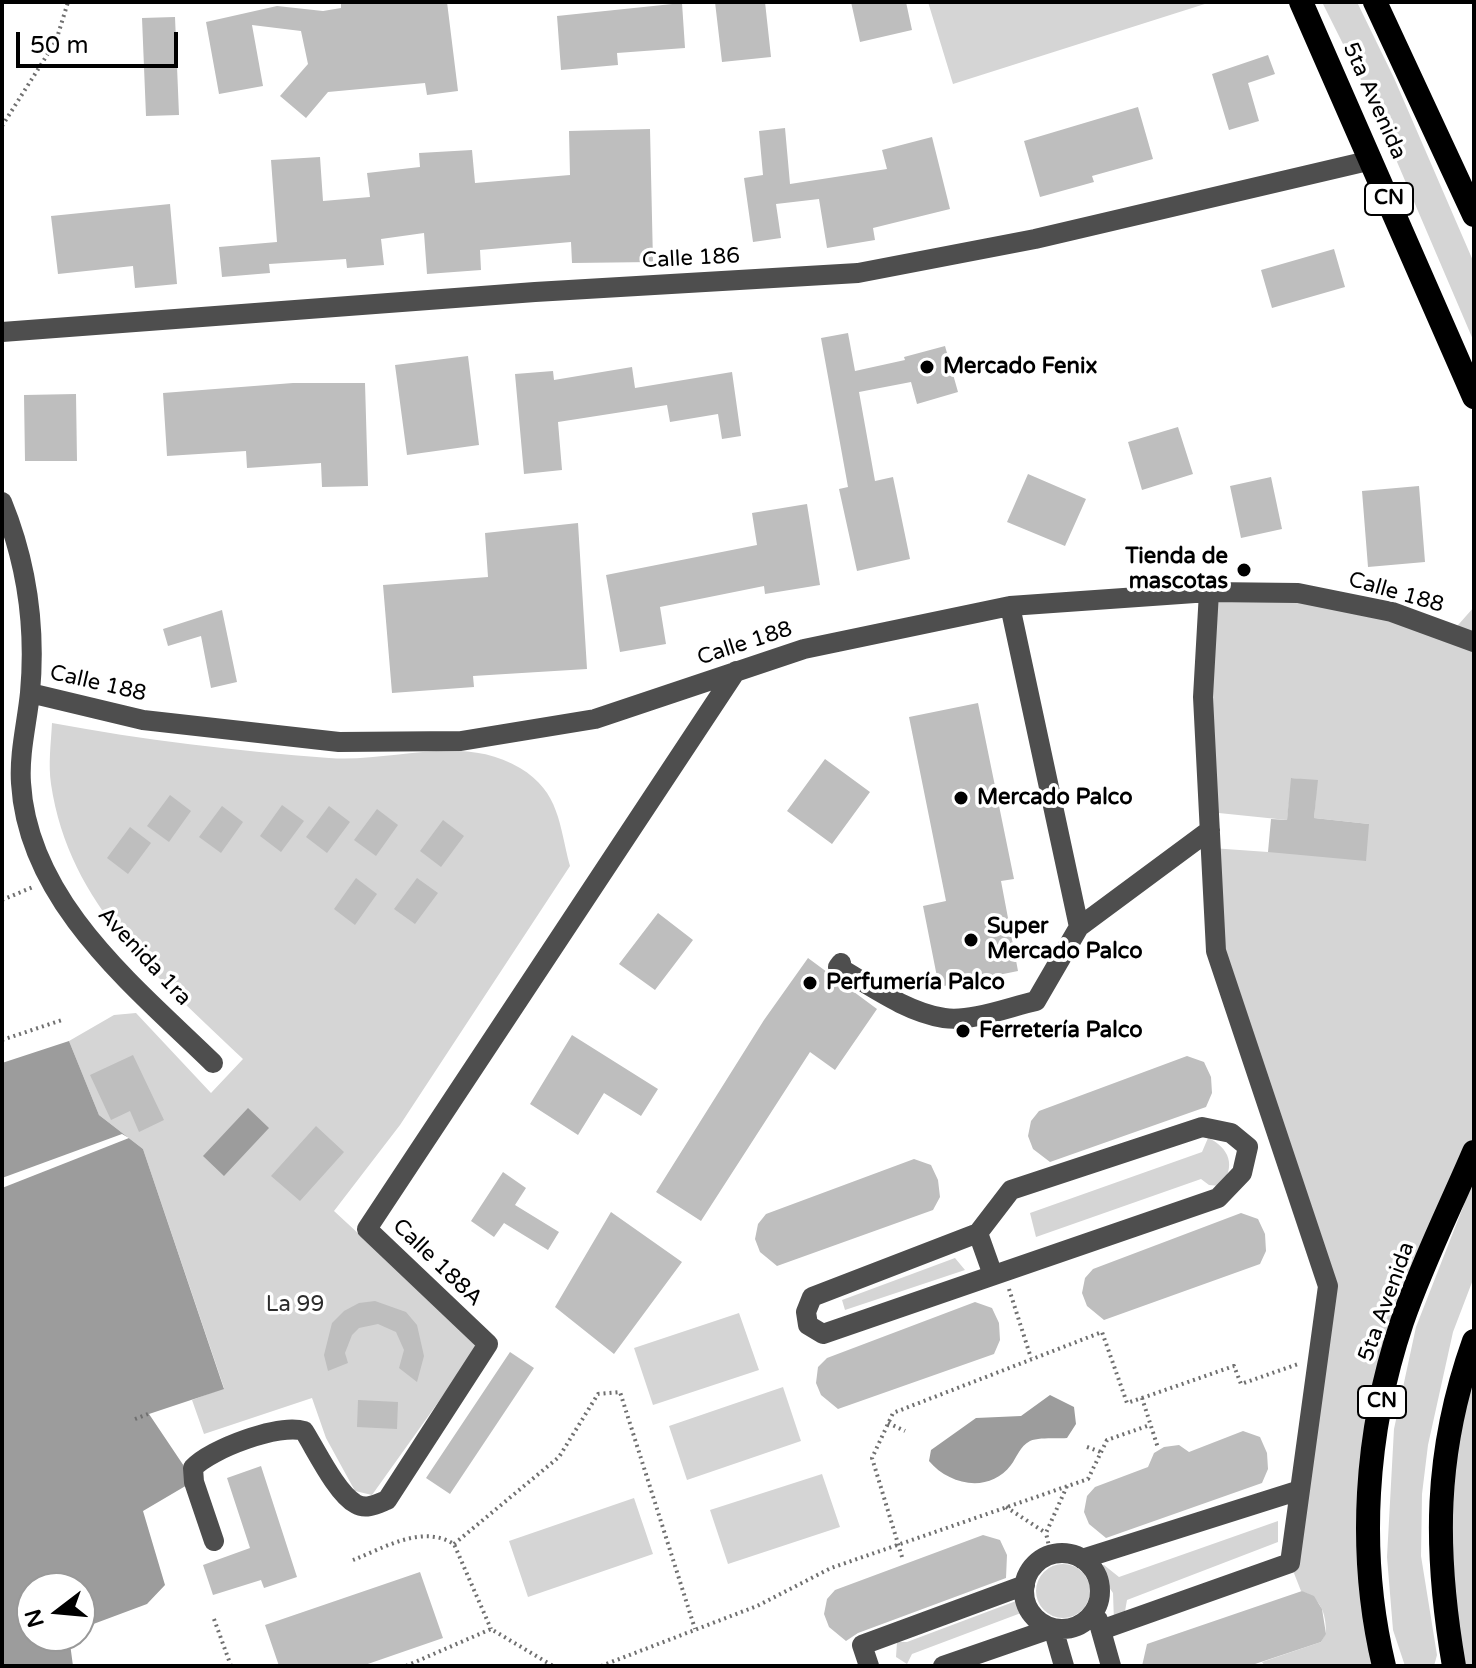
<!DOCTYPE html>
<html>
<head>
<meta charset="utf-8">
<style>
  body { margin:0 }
  #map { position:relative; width:1476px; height:1668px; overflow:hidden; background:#fff; font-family:"Varela Round",sans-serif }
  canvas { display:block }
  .frame { position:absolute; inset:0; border:4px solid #000; pointer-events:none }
  .north { position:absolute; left:16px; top:1572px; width:80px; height:80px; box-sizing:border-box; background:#fff; border:2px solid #999; border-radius:50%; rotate:254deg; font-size:22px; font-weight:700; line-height:32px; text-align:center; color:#000 }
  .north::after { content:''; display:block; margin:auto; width:28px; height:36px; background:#000; clip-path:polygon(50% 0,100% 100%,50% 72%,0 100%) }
  .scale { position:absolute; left:16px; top:32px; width:162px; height:36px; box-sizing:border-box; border:4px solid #000; border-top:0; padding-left:10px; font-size:24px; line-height:28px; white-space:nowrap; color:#000; -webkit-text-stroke:6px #fff; paint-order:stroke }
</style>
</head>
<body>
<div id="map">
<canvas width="1476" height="1668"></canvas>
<div class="frame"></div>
<div class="north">N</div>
<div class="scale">50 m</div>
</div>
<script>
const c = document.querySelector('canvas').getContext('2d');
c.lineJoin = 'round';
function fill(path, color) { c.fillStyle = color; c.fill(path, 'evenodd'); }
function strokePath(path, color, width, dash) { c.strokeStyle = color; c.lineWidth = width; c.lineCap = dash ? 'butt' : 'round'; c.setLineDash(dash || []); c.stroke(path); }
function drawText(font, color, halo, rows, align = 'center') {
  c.font = font + ' "Varela Round",sans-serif'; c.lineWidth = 7; c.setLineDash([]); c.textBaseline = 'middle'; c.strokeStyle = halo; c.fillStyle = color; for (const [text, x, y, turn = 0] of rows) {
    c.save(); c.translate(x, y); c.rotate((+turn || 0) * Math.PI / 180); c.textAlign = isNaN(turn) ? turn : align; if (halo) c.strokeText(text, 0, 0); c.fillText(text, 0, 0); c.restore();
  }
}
fill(new Path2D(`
  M928,2H1211L953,84Z
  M1322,2H1357L1394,78L1474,263V342L1368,94Z
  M1209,592L1298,593L1451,633L1474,607V1152L1403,1321L1373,1443L1384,1666H1265L1262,1662L1321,1642L1326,1633C1326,1613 1321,1598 1301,1591L1290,1563L1328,1286L1216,951L1211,848L1268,852L1369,824L1314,818L1317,781L1292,778L1287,820L1209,812Z
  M52,723C143,740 236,751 329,758C391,763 462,733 520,768C560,792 559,825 570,866L400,1125L334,1211L479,1345L372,1495L355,1491L326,1438L312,1398L204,1434L192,1400L224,1388L143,1149L99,1115L69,1041L114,1015L136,1013L211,1093L243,1059C159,978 69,906 51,784C48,764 51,743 52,723Z
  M1208,1138C1229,1147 1237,1167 1220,1186L1209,1185L1201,1179L1036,1237L1030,1213L1202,1152Z
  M1474,1179V1277L1453,1332L1428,1445L1422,1494L1421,1556L1437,1655L1434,1666H1405L1393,1630L1387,1557L1394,1429L1416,1327Z
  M955,1258L965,1270L845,1310L842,1300Z
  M739,1313L759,1370L653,1405L634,1348Z
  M1474,1341V1666H1454L1443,1464Z
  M783,1387L801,1441L687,1480L669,1426Z
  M822,1474L840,1527L728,1564L710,1510Z
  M634,1498L653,1554L528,1597L509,1541Z
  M1278,1521V1542L1127,1600L1124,1617L1114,1622L1113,1593L1095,1567L1104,1565L1119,1577Z
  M1036 1591a27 27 0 1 1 54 0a27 27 0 1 1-54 0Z
  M1016,1601L1021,1613L912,1654L907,1664L896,1657L897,1642H907Z`), '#d5d5d5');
fill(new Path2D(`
  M69,1041L99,1115L143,1149L224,1389L149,1414L194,1481L143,1511L165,1585L147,1604L80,1629V1588H32V1636H69L73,1666H2V1063Z
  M248,1108L269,1128L224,1176L203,1156Z
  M1050,1395L1074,1407L1076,1424L1067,1438C1057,1439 1039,1437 1030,1441C1020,1446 1017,1457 1011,1465C989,1494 949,1485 929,1461L931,1450L976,1418L1021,1416Z`), '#9c9c9c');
fill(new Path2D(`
  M122,1134L129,1138L2,1188V1178Z`), '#fff');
fill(new Path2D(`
  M341,2H447L458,91L427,95L425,83L328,92L306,118L280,96L308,64L301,31L252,25L263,86L219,94L206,22L277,6L323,11L341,8Z
  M715,2H765L771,57L722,62Z
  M851,2H906L912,30L860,42Z
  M682,3L685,48L617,53L618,65L561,70L557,16Z
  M175,17L179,115L146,116L142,18Z
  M1268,55L1275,74L1248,83L1259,121L1229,130L1212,74Z
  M1138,107L1153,159L1092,176L1094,182L1040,197L1024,141Z
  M785,128L790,184L887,169L882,150L932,137L950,209L873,228L875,240L827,248L819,199L776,204L781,238L753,242L744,178L763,175L759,131Z
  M650,129L653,262L572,263L571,242L480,250L481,270L427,274L424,233L381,239L384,265L347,268L346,259L269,264L270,273L222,277L219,247L277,242L271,160L320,157L323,201L370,197L367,173L420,167L419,153L472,150L475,183L570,175L569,131Z
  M170,204L177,284L135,288L133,266L58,274L51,216Z
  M1334,249L1345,287L1272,308L1261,270Z
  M848,333L855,371L905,360L904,357L945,346L958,392L917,404L911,382L859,392L875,481L893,477L910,559L857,571L839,489L848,487L821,338Z
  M468,356L479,445L407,455L395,365Z
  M632,367L635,388L732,372L741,436L722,439L718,414L670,422L667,405L558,422L562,470L524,474L515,374L553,371L554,380Z
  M293,383H365L368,486L322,487L321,463L247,468L246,451L167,456L163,393Z
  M76,394L77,461H25L24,395Z
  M1178,427L1193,474L1142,490L1128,442Z
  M1028,474L1086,499L1065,546L1007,522Z
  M1271,477L1282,529L1241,538L1230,486Z
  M1419,486L1425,562L1368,567L1362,491Z
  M807,504L820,585L765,594L764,586L660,607L666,644L620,652L606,575L757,545L752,513Z
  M578,523L587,669L473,676L474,687L392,693L383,585L488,577L485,533Z
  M222,610L237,682L211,688L201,636L168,646L163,629Z
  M978,703L1014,879L1001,881L1018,971L939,987L923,906L946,901L909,717Z
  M825,759L870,792L832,844L787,811Z
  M1291,778L1318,780L1314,818L1369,824L1366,861L1268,852L1271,819L1287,820Z
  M170,795L191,811L169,842L147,826Z
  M282,805L304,821L281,852L260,836Z
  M222,806L243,822L221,853L199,837Z
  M329,806L350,822L327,853L306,837Z
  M377,809L398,825L376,856L354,840Z
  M443,820L464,836L441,867L420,851Z
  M130,827L151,843L128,874L107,858Z
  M356,878L377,894L355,925L334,909Z
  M417,878L438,893L415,924L394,909Z
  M658,913L693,940L655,990L619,964Z
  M808,958L877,1009L835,1070L810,1052L701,1221L656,1192L764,1020Z
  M572,1035L658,1089L641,1116L604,1093L578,1135L530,1104Z
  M133,1055L164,1120L139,1132L130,1111L111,1120L90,1075Z
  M1187,1056L1204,1062L1211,1077L1212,1093L1206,1107L1050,1162L1033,1149L1028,1136L1031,1121L1039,1111Z
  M316,1126L344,1152L300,1201L271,1176Z
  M914,1159L931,1165L938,1180L940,1197L933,1210L777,1266L760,1252L755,1239L758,1224L766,1214Z
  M503,1172L526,1188L515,1205L559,1232L548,1250L504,1223L494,1237L471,1221Z
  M611,1212L682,1262L614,1354L555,1307Z
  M1241,1213L1258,1219L1265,1234L1266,1251L1260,1264L1104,1320L1087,1306L1082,1293L1085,1278L1093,1269Z
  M375,1301L406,1312L417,1325L424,1356L417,1382L399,1368L404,1350L396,1332L378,1324L359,1328L352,1335L345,1353L348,1363L328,1371L324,1355L332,1323L344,1311L359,1303Z
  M975,1302L992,1308L999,1323L1000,1340L994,1354L838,1409L821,1395L816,1383L818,1367L827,1358Z
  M510,1352L534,1368L450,1494L426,1478Z
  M358,1400L398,1402L397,1429L357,1427Z
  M1243,1431L1260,1437L1267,1453L1268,1469L1262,1483L1106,1538L1089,1524L1084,1512L1087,1496L1095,1487L1148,1467L1154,1453L1164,1447L1179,1445L1189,1452Z
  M261,1466L297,1577L264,1588L261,1580L213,1595L203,1565L250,1548L227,1478Z
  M983,1535L1000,1540L1007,1555L1006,1578L858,1633L846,1641L829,1627L824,1614L827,1599L835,1590Z
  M420,1572L443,1638L362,1666H279L265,1625Z
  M1302,1591L1314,1596L1322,1609L1326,1634L1321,1642L1249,1666H1142L1147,1644Z`), '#bebebe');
strokePath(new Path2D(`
  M2,126L56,41L68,2
  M2,900L33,887
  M2,1040L62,1020
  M1009,1289L1031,1358
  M1142,1398L1234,1366L1241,1384L1298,1364
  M135,1419L148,1414
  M888,1423L905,1431
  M1087,1447L1101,1452
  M1006,1507L1046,1533
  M454,1544L559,1457L598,1394L620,1392L695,1629
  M1051,1555L1046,1533L1067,1486
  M902,1557L872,1458L893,1413L1102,1332L1127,1403L1142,1398L1158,1448
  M353,1560C384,1548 422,1524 454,1544L491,1629
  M214,1619L231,1666
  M406,1666L491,1629L553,1666
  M601,1666L757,1606L831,1568L1088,1479L1107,1440L1150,1425`), '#707070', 4, [2, 4]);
strokePath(new Path2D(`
  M2,332L535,292L858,273L1035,239L1372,160
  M2,502C27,563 36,626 30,693C27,723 19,753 21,783C28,902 134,986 213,1063
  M1010,606L1079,927L1210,830
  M30,693L143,720L339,742L461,741L595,719L804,649L1010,606L1209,592L1298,593L1392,612L1474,642
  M841,963L838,967C871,986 906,1012 944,1018C972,1022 1009,1007 1036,1001L1079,927
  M1202,1127L1231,1133L1248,1147L1242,1173L1218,1198L823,1334L808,1325L806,1312L812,1297L978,1233L1011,1190Z
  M978,1233L993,1275
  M214,1541L194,1482L193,1468C210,1449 280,1423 304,1431C316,1450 337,1494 356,1504C366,1510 377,1504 387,1500L488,1344L367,1229L736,671
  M1024 1591a38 38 0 1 1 76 0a38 38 0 1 1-76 0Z
  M1082,1559L1300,1490
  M1098,1620L1111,1666
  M1101,1630L1290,1563L1328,1286L1216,951L1203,697L1209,592
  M869,1666L862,1645L1025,1585
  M943,1666L1053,1628L1064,1666`), '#4e4e4e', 20);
strokePath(new Path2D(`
  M1301,2L1474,397
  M1375,2L1474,215
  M1384,1666C1357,1553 1365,1432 1402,1322C1422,1264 1450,1208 1474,1152
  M1454,1666C1434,1550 1434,1453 1474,1341`), '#000', 24);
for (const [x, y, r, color] of [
  [927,367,8,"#000"],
  [1244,570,8,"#000"],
  [961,798,8,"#000"],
  [971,940,8,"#000"],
  [810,983,8,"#000"],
  [963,1031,8,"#000"]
]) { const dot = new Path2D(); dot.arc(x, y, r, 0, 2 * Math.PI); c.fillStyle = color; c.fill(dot); strokePath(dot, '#fff', 3); }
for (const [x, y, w] of [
  [1389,199,48],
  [1382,1402,48]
]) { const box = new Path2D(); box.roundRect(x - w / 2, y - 16, w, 32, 6); c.fillStyle = '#fff'; c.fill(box); strokePath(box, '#000', 2); }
drawText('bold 20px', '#000', null, [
  ["CN",1389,199],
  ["CN",1382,1402]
]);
drawText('22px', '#000', '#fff', [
  ["5ta Avenida",1374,101,66],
  ["Calle 186",691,259,-3],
  ["Calle 188",1396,593,16],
  ["Calle 188",745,644,-18],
  ["Calle 188",98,684,13],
  ["Avenida 1ra",144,957,47],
  ["Calle 188A",437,1263,44],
  ["5ta Avenida",1387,1302,-70]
]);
drawText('bold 22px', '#000', '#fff', [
  ["Mercado Fenix",943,367],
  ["Tienda de",1228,557,"right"],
  ["mascotas",1228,582,"right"],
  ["Mercado Palco",977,798],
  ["Super",987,927],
  ["Mercado Palco",987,952],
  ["Perfumería Palco",826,983],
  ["Ferretería Palco",979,1031]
], 'left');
drawText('22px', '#2c2c2c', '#fff', [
  ["La 99",295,1305]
]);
</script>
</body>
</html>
